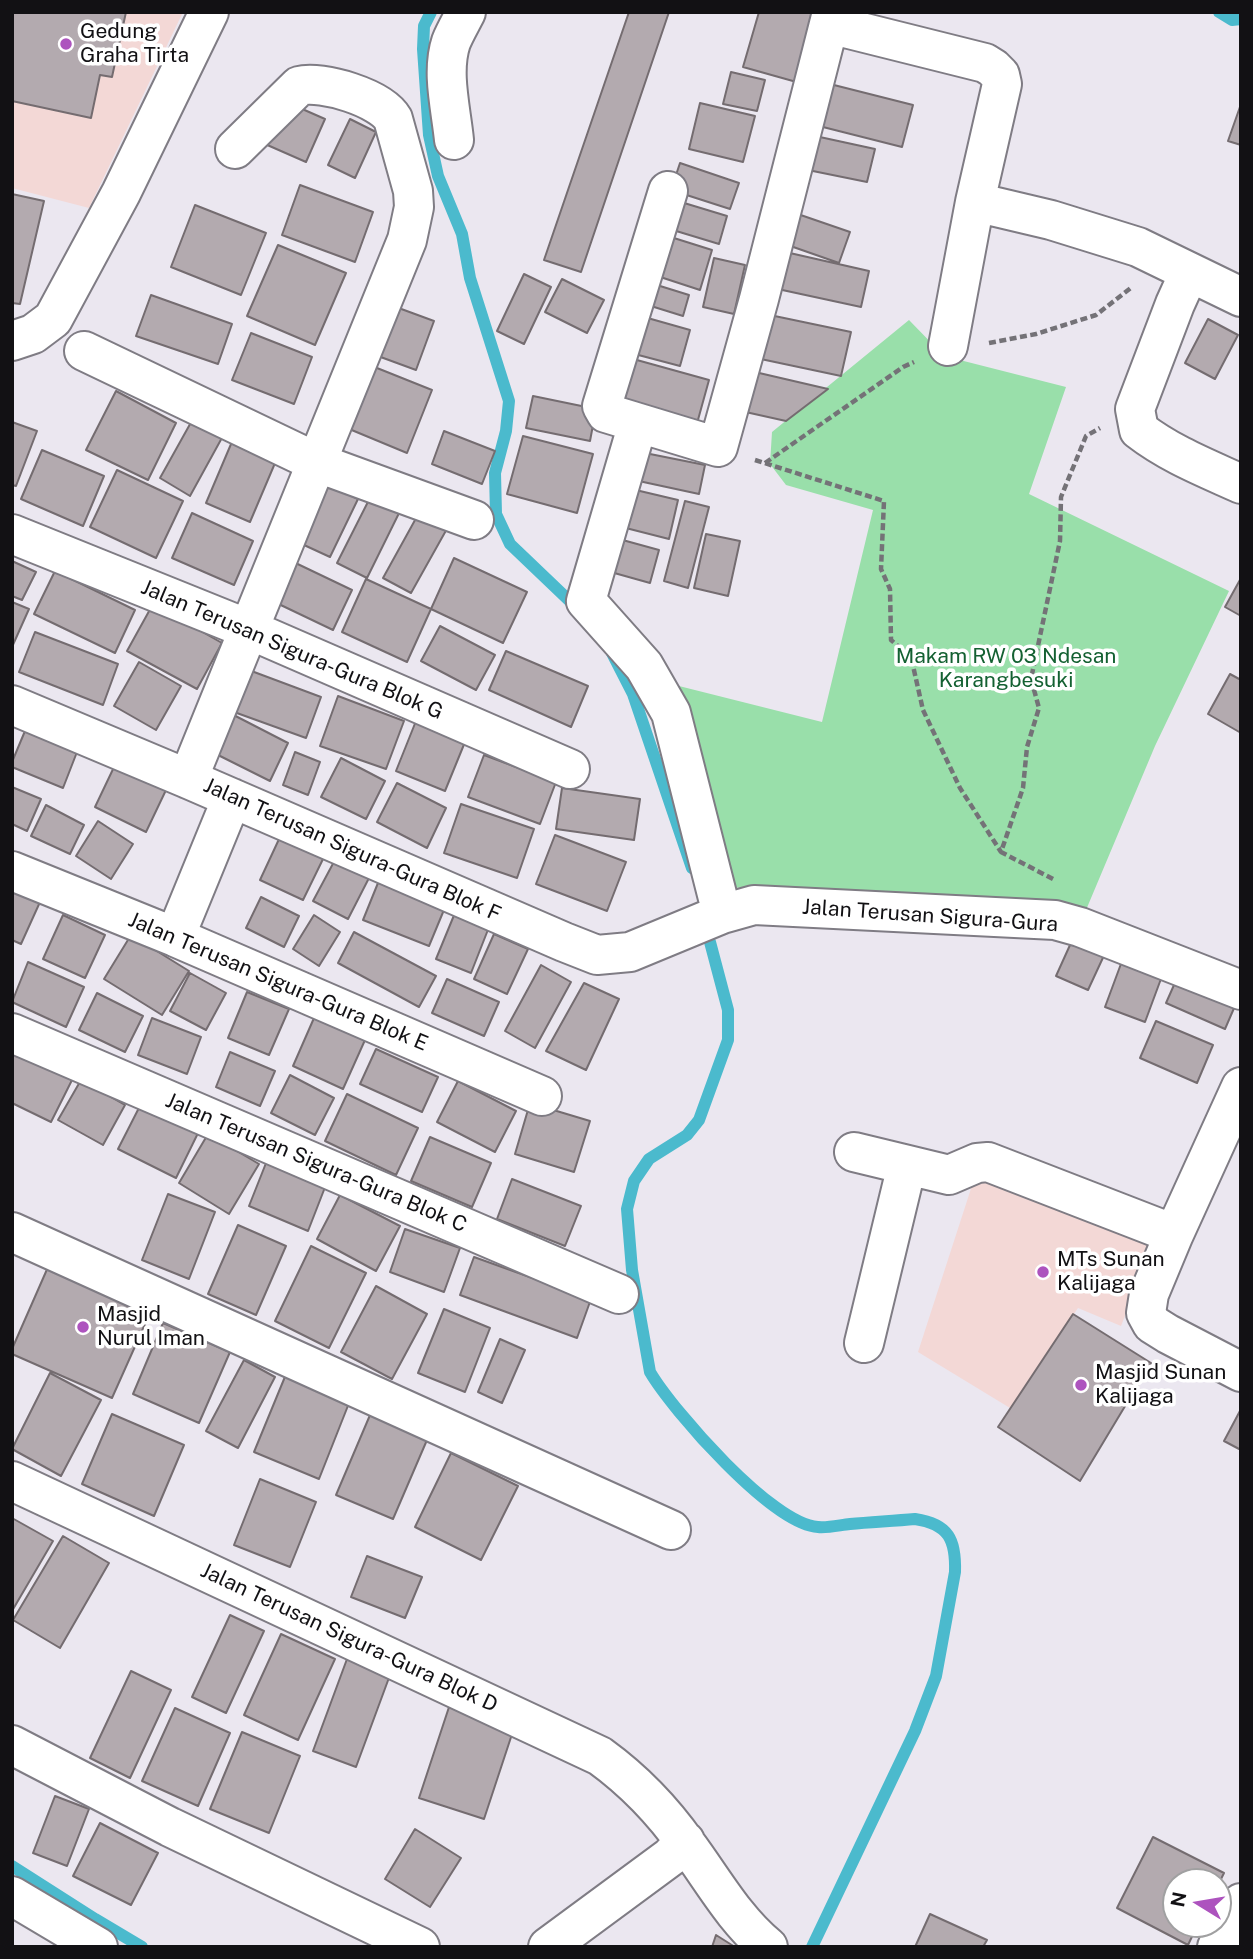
<!DOCTYPE html>
<html>
<head>
<meta charset="utf-8">
<style>
  body { margin:0 }
  #map { position:relative; width:1253px; height:1959px; overflow:hidden; background:#ebe7f0; font-family:"Public Sans",sans-serif }
  canvas { display:block }
  .frame { position:absolute; inset:0; border:14px solid #121114; pointer-events:none }
  .north { position:absolute; left:1162px; top:1868px; width:70px; height:70px; box-sizing:border-box; background:#fff; border:2px solid #a0a0a1; border-radius:50%; rotate:281deg; font-size:19px; font-weight:700; line-height:28px; text-align:center; color:#121114 }
  .north::after { content:''; display:block; margin:auto; width:24px; height:32px; background:#ad53be; clip-path:polygon(50% 0,100% 100%,50% 72%,0 100%) }
</style>
</head>
<body>
<div id="map">
<canvas width="1253" height="1959"></canvas>
<div class="frame"></div>
<div class="north">N</div>
</div>
<script>
const c = document.querySelector('canvas').getContext('2d');
c.lineJoin = 'round';
function fill(path, color) { c.fillStyle = color; c.fill(path, 'evenodd'); }
function strokePath(path, color, width, dash) { c.strokeStyle = color; c.lineWidth = width; c.lineCap = dash ? 'butt' : 'round'; c.setLineDash(dash || []); c.stroke(path); }
function drawText(font, color, halo, rows, align = 'center') {
  c.font = font + ' "Public Sans",sans-serif'; c.lineWidth = 7; c.setLineDash([]); c.textBaseline = 'middle'; c.strokeStyle = halo; c.fillStyle = color; for (const [text, x, y, turn = 0] of rows) {
    c.save(); c.translate(x, y); c.rotate((+turn || 0) * Math.PI / 180); c.textAlign = isNaN(turn) ? turn : align; if (halo) c.strokeText(text, 0, 0); c.fillText(text, 0, 0); c.restore();
  }
}
fill(new Path2D(`
  M12,12H183L89,208L12,188Z
  M978,1167L1157,1235L1121,1326L1078,1308L1010,1408L918,1352Z`), '#f3d8d6');
fill(new Path2D(`
  M909,320L944,356L1066,387L1029,494L1229,591L1155,746L1086,910L727,887L671,684L822,722L873,510L786,485L770,464L772,432Z`), '#99dfaa');
strokePath(new Path2D(`
  M431,12L424,26L423,49L429,135L438,176L462,234L470,278L509,401L506,431L495,473L496,514L510,544L577,608
  M1219,12L1232,20L1241,19
  M612,653L633,694L692,868
  M710,942L728,1010V1040L699,1120L687,1135L649,1159L634,1181L627,1209L632,1270L650,1372C673,1411 773,1525 818,1527C828,1528 840,1525 850,1524C872,1522 893,1521 915,1519C949,1524 956,1540 955,1572L936,1676L915,1731L812,1947
  M12,1866L95,1919L142,1947`), '#4bbacd', 12);
const building = new Path2D(`
  M12,12H126L112,77L100,75L91,118L12,101Z
  M629,12H669L581,272L544,260Z
  M759,12H820L800,83L743,67Z
  M731,72L765,80L757,111L723,104Z
  M826,83L913,105L902,147L815,125Z
  M284,101L325,119L306,162L265,144Z
  M700,103L755,116L743,162L689,149Z
  M1241,104V145L1228,141Z
  M350,119L376,132L355,178L328,165Z
  M806,134L875,149L867,182L798,168Z
  M680,163L739,183L730,209L671,190Z
  M300,185L373,212L355,262L282,235Z
  M12,194L44,201L20,304L12,303Z
  M671,199L727,216L719,244L663,227Z
  M195,205L266,233L241,295L171,267Z
  M789,211L850,232L839,263L779,242Z
  M658,233L712,250L700,290L645,272Z
  M278,245L346,273L315,345L247,316Z
  M781,251L869,271L861,307L773,288Z
  M714,258L745,265L734,314L703,307Z
  M524,274L551,287L524,344L497,331Z
  M562,279L604,300L587,333L545,312Z
  M644,281L689,295L683,316L638,302Z
  M151,295L232,324L218,364L136,336Z
  M385,303L434,321L416,370L367,352Z
  M765,314L851,332L841,376L756,358Z
  M637,315L690,330L680,366L627,352Z
  M1208,319L1238,335L1215,379L1185,363Z
  M251,333L312,357L294,404L232,380Z
  M626,357L709,380L696,427L613,404Z
  M367,364L432,390L407,453L342,426Z
  M742,369L828,389L786,421L732,409Z
  M116,391L176,423L148,480L86,450Z
  M533,396L596,409L590,441L526,428Z
  M199,408L229,425L190,496L160,478Z
  M12,422L37,431L16,486L12,485Z
  M444,431L495,451L482,484L432,464Z
  M523,436L593,454L577,513L507,494Z
  M234,437L278,456L250,522L206,503Z
  M42,450L104,476L83,526L21,499Z
  M640,452L705,465L699,494L634,480Z
  M117,470L183,501L156,558L90,527Z
  M319,480L358,499L330,557L291,539Z
  M376,486L405,501L367,578L337,563Z
  M623,487L678,500L669,539L614,525Z
  M685,501L709,507L688,588L664,581Z
  M425,502L453,518L411,593L383,578Z
  M192,513L253,541L234,585L172,558Z
  M706,534L740,541L728,596L694,588Z
  M608,536L659,550L650,583L600,569Z
  M283,557L352,590L333,630L264,597Z
  M454,558L527,592L503,643L431,609Z
  M12,561L36,572L22,600L12,596Z
  M55,571L135,610L115,653L34,614Z
  M1241,578V616L1225,607Z
  M366,579L431,609L407,662L342,632Z
  M12,602L29,609L12,647Z
  M153,604L222,643L197,689L127,651Z
  M440,626L495,655L476,690L421,661Z
  M35,632L118,664L103,705L19,672Z
  M506,651L588,686L571,727L489,690Z
  M139,662L181,686L156,730L114,706Z
  M238,666L321,697L306,738L223,708Z
  M1230,674L1241,680V733L1208,714Z
  M338,696L404,721L386,769L320,746Z
  M220,708L288,743L270,781L204,748Z
  M416,721L465,742L445,791L396,771Z
  M25,731L77,752L63,788L12,767V762Z
  M295,752L320,762L308,795L283,785Z
  M484,755L556,782L540,824L468,797Z
  M341,758L385,781L366,819L321,797Z
  M115,765L166,790L146,832L95,807Z
  M397,783L446,808L427,848L377,822Z
  M12,787L41,799L27,831L12,824Z
  M562,788L640,799L634,840L556,829Z
  M461,804L534,829L517,878L444,853Z
  M46,805L84,825L70,854L31,836Z
  M98,821L133,844L111,879L76,856Z
  M555,835L626,862L607,911L536,884Z
  M280,837L324,857L303,900L260,880Z
  M336,858L370,876L348,919L313,901Z
  M380,878L446,905L429,946L363,920Z
  M12,889L40,902L21,944L12,940Z
  M261,897L299,916L284,947L246,928Z
  M457,908L491,922L471,973L436,959Z
  M63,915L105,935L85,978L43,959Z
  M314,915L340,932L319,966L293,949Z
  M354,932L436,976L419,1007L338,963Z
  M494,934L528,949L507,994L474,979Z
  M1075,934L1107,949L1088,990L1056,976Z
  M131,935L189,971L162,1015L104,979Z
  M1125,953L1165,968L1145,1022L1105,1007Z
  M28,962L84,987L66,1027L12,1002Z
  M541,965L571,982L535,1048L505,1031Z
  M1182,967L1241,992L1225,1029L1166,1003Z
  M190,973L226,993L206,1030L170,1011Z
  M447,979L499,1002L484,1036L432,1013Z
  M584,983L619,999L586,1070L546,1051Z
  M247,992L289,1009L269,1055L228,1038Z
  M97,993L143,1016L125,1052L79,1030Z
  M152,1018L201,1037L187,1074L138,1055Z
  M314,1018L365,1040L343,1089L293,1066Z
  M1156,1021L1213,1045L1197,1083L1140,1058Z
  M12,1044L76,1072L51,1122L12,1103Z
  M376,1049L438,1077L422,1112L360,1084Z
  M230,1052L275,1071L260,1106L216,1087Z
  M290,1075L334,1098L315,1135L271,1113Z
  M81,1080L125,1105L103,1145L58,1120Z
  M458,1081L516,1111L495,1152L437,1122Z
  M347,1094L418,1128L396,1175L325,1141Z
  M144,1098L201,1127L176,1178L118,1149Z
  M530,1103L590,1121L574,1172L515,1154Z
  M208,1134L259,1164L229,1214L179,1183Z
  M430,1137L491,1163L472,1207L411,1181Z
  M270,1153L329,1177L308,1231L249,1206Z
  M512,1179L581,1206L565,1246L497,1219Z
  M168,1194L215,1212L189,1279L142,1260Z
  M340,1195L400,1226L376,1271L317,1239Z
  M238,1225L286,1246L256,1315L208,1294Z
  M405,1229L460,1248L444,1292L390,1272Z
  M311,1246L366,1273L329,1348L275,1321Z
  M474,1257L591,1299L577,1338L460,1295Z
  M52,1258L154,1304L112,1398L12,1354V1349Z
  M376,1286L427,1314L392,1379L341,1352Z
  M444,1309L490,1328L465,1392L418,1373Z
  M1073,1314L1151,1363L1080,1481L998,1427Z
  M163,1323L230,1352L199,1423L133,1394Z
  M500,1339L525,1350L502,1403L478,1392Z
  M244,1360L275,1377L238,1448L206,1431Z
  M289,1367L353,1393L319,1479L254,1452Z
  M50,1373L101,1400L61,1476L12,1449Z
  M373,1408L430,1433L393,1519L336,1495Z
  M1241,1409V1450L1224,1441Z
  M112,1414L184,1445L154,1516L82,1484Z
  M451,1453L518,1486L481,1560L415,1527Z
  M260,1479L316,1502L290,1567L234,1545Z
  M12,1518L53,1541L12,1611Z
  M63,1536L109,1563L60,1648L13,1620Z
  M367,1556L422,1577L405,1618L351,1597Z
  M230,1615L264,1631L226,1713L192,1697Z
  M281,1634L335,1659L298,1740L244,1715Z
  M347,1659L390,1675L356,1767L313,1751Z
  M131,1671L171,1690L130,1778L90,1758Z
  M451,1701L516,1722L484,1819L419,1798Z
  M175,1708L230,1733L198,1806L142,1781Z
  M242,1732L300,1756L269,1833L210,1809Z
  M55,1796L89,1809L67,1866L33,1853Z
  M100,1823L158,1853L131,1905L73,1876Z
  M415,1829L461,1858L430,1907L385,1879Z
  M1153,1837L1224,1873L1218,1885V1882H1176V1924H1198L1188,1945L1117,1908Z
  M930,1914L987,1940L983,1947H915Z
  M716,1935L735,1947H712Z`);
fill(building, '#b3aaaf');
strokePath(building, '#746c70', 2);
const minor = new Path2D(`
  M832,12L829,24L985,63L993,68L1000,75L1002,84L975,202L1051,220L1138,247L1241,297
  M454,140C451,109 441,72 451,42C455,32 461,22 466,12
  M668,191L602,406L606,413L718,447L759,299L829,24
  M1189,273L1175,304L1135,409L1139,430C1170,454 1206,468 1241,484
  M12,341L33,334L53,319L121,193L209,12
  M948,346L975,202
  M84,351L318,463L474,520
  M638,423L586,601L644,666L671,713L722,914
  M12,534L248,629L570,769
  M12,705L188,779L564,942L597,955L630,952L722,914L754,905L1055,920L1080,927L1241,990
  M188,779L407,240L414,207L413,191L393,119C381,98 322,80 299,86L235,149
  M12,871L175,937L542,1096
  M175,937L232,798
  M12,1033L619,1294
  M1241,1087L1174,1234L1149,1294L1146,1313L1152,1324L1168,1334L1241,1372
  M854,1152L949,1175L977,1163L988,1162L1174,1234
  M12,1232L671,1530
  M864,1343L907,1165
  M12,1481L600,1756C633,1780 663,1811 687,1845C713,1880 734,1919 768,1947
  M12,1745L170,1827L420,1947
  M12,1896L98,1947
  M548,1947L670,1857L685,1841
  M1217,1947L1241,1903`);
strokePath(minor, '#7f7c84', 42);
strokePath(new Path2D(`
  M989,343L1036,334L1096,315L1132,287
  M755,460L884,501L881,569L890,589L891,640L911,657L923,710L960,788L1001,852
  M765,463L903,367L914,362
  M1053,879L1001,852L1023,788L1027,747L1039,708L1031,679L1060,541L1061,497L1086,436L1100,428`), '#747277', 4.5, [7, 3.5]);
strokePath(minor, '#fff', 38);
for (const [x, y, r, color] of [
  [66,44,7,"#ad53be"],
  [1043,1272,7,"#ad53be"],
  [83,1327,7,"#ad53be"],
  [1081,1385,7,"#ad53be"]
]) { const dot = new Path2D(); dot.arc(x, y, r, 0, 2 * Math.PI); c.fillStyle = color; c.fill(dot); strokePath(dot, '#fff', 2.5); }
drawText('21px', '#121114', '#fff', [
  ["Gedung",80,32],
  ["Graha Tirta",80,56],
  ["MTs Sunan",1057,1260],
  ["Kalijaga",1057,1284],
  ["Masjid",97,1315],
  ["Nurul Iman",97,1339],
  ["Masjid Sunan",1095,1373],
  ["Kalijaga",1095,1397]
], 'left');
drawText('21px', '#121114', '#fff', [
  ["Jalan Terusan Sigura-Gura Blok G",292,650,23],
  ["Jalan Terusan Sigura-Gura Blok F",352,850,24],
  ["Jalan Terusan Sigura-Gura",930,916,4],
  ["Jalan Terusan Sigura-Gura Blok E",278,982,23],
  ["Jalan Terusan Sigura-Gura Blok C",316,1163,23],
  ["Jalan Terusan Sigura-Gura Blok D",349,1638,25]
]);
drawText('21px', '#146132', '#fff', [
  ["Makam RW 03 Ndesan",1006,657],
  ["Karangbesuki",1006,681]
]);
</script>
</body>
</html>
